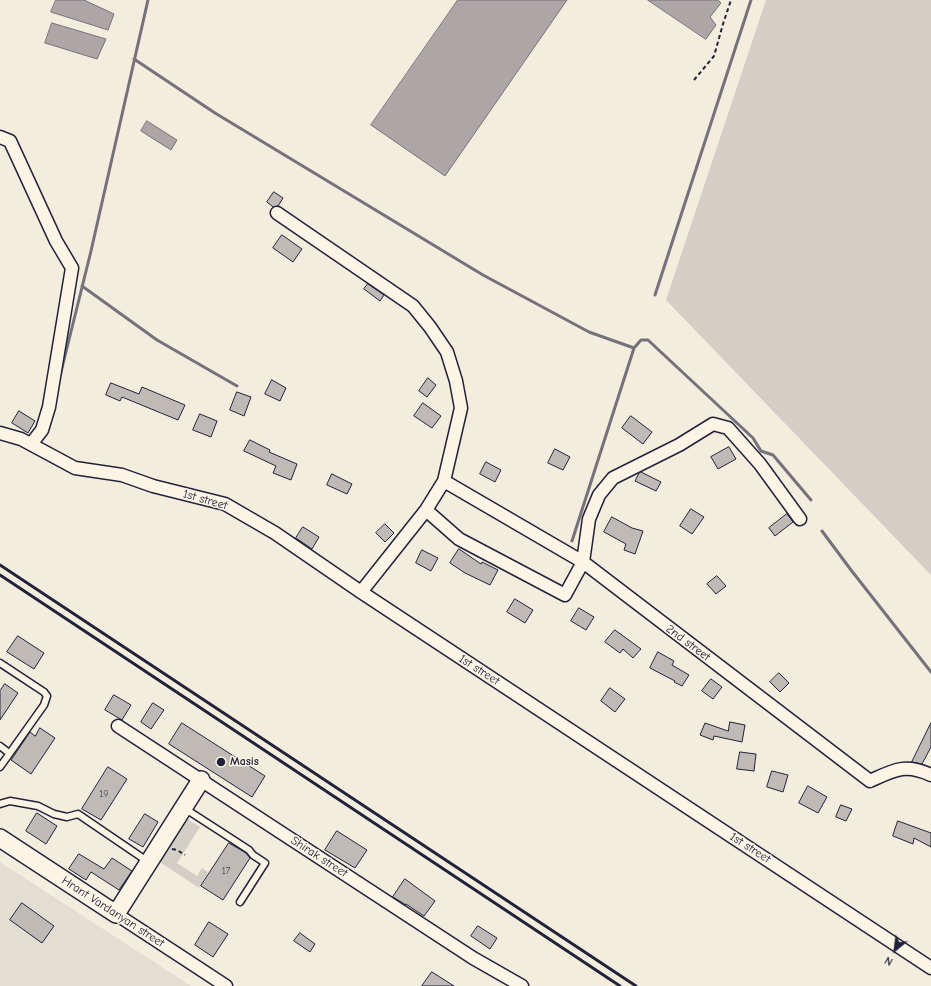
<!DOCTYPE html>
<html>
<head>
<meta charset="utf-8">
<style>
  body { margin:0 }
  #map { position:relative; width:931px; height:986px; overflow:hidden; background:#f3edde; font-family:"Comic Neue",sans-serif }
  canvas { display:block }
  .north { position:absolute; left:875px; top:930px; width:40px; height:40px; -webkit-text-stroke:3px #fcf5e5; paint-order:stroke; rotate:209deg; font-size:11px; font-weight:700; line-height:16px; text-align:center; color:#22223b }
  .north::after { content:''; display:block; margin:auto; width:14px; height:18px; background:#22223b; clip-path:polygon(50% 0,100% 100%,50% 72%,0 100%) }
</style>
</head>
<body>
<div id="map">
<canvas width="931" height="986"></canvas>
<div class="north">N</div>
</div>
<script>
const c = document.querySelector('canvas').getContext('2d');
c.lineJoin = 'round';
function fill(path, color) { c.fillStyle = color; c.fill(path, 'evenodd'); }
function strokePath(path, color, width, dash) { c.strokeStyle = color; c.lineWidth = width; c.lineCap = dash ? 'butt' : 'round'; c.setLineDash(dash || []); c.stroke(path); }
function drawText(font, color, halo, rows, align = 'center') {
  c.font = font + ' "Comic Neue",sans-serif'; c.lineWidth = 3; c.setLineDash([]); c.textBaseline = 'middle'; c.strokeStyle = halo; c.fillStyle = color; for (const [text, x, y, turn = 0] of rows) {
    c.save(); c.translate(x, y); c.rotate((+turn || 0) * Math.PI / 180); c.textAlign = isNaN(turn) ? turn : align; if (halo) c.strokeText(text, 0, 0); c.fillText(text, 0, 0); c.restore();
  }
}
fill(new Path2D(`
  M0,862L191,986H0Z`), '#e3ded2');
fill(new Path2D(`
  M766,0H931V575L666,300Z
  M182,816L200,827L177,863L197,876L202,868L208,872L199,888L155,859Z`), '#d4cfc6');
const water = new Path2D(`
  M56,0H84L114,14L108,30L51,12Z
  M458,0H567L445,176L371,125Z
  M648,0H718L721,3L710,17L716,25L706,39Z
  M52,23L106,39L97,59L45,43Z
  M147,121L177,140L171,150L141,131Z`);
fill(water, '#aca7a6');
strokePath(water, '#75727b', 1);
strokePath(new Path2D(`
  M134,59L215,113L483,275L589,332L634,348
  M82,286L157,340L237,386
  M655,295L751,0
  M60,376L91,251L148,0
  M822,531L851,570L931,672
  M572,541L634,348L641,340H648L753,438L761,451L773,455L811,500`), '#75727b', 3);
const building = new Path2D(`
  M274,192L283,198L278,206L273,207L267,202Z
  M282,235L302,249L293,262L273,248Z
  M368,284L384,295L380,301L364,289Z
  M428,378L436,385L427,397L419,391Z
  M272,380L286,388L280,401L265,394Z
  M111,383L139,394L142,387L185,405L178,420L122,397L120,401L106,395Z
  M237,392L251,397L244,416L230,410Z
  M423,403L441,416L432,428L414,416Z
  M19,411L35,421L28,433L12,423Z
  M200,414L217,421L211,437L193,430Z
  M631,416L652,432L643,444L622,428Z
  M250,440L270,450L269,452L297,464L291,480L273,473L276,466L244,451Z
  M729,447L736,459L718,469L711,457Z
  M555,449L570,457L563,470L548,463Z
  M486,462L501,470L495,482L480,474Z
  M641,472L661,482L656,491L635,481L639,473Z
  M332,474L352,484L347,494L327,485Z
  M691,509L704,517L692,534L680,526Z
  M787,514L793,522L775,536L769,528Z
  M612,517L632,528L643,531L635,554L624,550L626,544L604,532Z
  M385,524L394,533L385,542L376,533Z
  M303,527L319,537L312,549L296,538Z
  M459,549L481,564L482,562L498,570L490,585L465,573L450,563Z
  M422,550L438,558L431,571L416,563Z
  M717,576L726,586L716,594L707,584Z
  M515,599L533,610L525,623L507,612Z
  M579,608L594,617L586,630L571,621Z
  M615,630L641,649L633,658L623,649L620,653L605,642Z
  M18,636L44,653L34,669L7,652Z
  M658,652L674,661L672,665L689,675L682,686L674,682L675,681L650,668Z
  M779,673L789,683L780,692L770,682Z
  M711,679L722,687L713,699L702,691Z
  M5,684L18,693L0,720V691Z
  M610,688L625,699L615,712L601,701Z
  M114,695L131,705L122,720L105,710Z
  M153,703L164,710L151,729L141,722Z
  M730,722L745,725L742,742L714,736L713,740L700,735L705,723L728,731Z
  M182,723L265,776L252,797L169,744Z
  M931,723V747L922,764L912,762Z
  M40,728L55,738L31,774L11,760L30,732L35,736Z
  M740,752L756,754L754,771L737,769Z
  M108,767L127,779L101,820L82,809Z
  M772,771L788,775L783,792L767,787Z
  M808,786L827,797L818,813L799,803Z
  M841,805L852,809L846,821L836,817Z
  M37,813L57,826L46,844L26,831Z
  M145,814L158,822L143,847L129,839Z
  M898,821L931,833V847L914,838L913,844L893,836Z
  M337,831L367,850L355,868L325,850Z
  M229,843L246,853L250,858L223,900L201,886Z
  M79,854L104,869L112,858L132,871L119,890L91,872L86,880L69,869Z
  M405,879L435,901L424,916L406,904V905L393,897Z
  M22,903L54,926L42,943L10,920Z
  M209,922L228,934L213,957L195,945Z
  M478,926L497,938L490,949L471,936Z
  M300,933L315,944L310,952L294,941Z
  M432,972L454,986H422Z`);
fill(building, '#bfbab6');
strokePath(building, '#22223b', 1);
const lane = new Path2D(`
  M0,663L44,692L47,696L44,705L0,767
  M0,746L9,753
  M0,804L10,801L38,806L54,814L67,817L78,814L147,861
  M184,808L249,850L253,855L265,863L240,902`);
const street = new Path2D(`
  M0,137L10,141L56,241L72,268L49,407L42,430L31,444
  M277,213L413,306L430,327L447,352L456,381L461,408L444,481L426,510L361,592
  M0,433L21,439L75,468L122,475L153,486L225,504L275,533L361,592L931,968
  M444,481L583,562L870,781C894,770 905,763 931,775
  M426,510L459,539L565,595L583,562L589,519L599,495L613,478L679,445L713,424L728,428L760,464L800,519
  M118,726L473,958L522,986
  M116,914L226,986`);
const secondary = new Path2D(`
  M0,838L116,914L201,780`);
strokePath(lane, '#22223b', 9);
strokePath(street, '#22223b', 15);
strokePath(secondary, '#22223b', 20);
strokePath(new Path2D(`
  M694,80L714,56L723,24L731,0
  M172,849L177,850L185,855`), '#22223b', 2, [4, 3]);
strokePath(lane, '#fcf5e5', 6);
strokePath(street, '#fcf5e5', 12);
strokePath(secondary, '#fcf5e5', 17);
strokePath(new Path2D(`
  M0,565L636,986
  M0,575L620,986`), '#22223b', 3);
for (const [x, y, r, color] of [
  [221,762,5,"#22223b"]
]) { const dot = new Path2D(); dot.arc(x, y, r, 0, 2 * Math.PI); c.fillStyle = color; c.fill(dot); strokePath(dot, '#fcf5e5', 1.5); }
drawText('10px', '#49485a', null, [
  ["19",104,794],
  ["17",226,871]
]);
drawText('12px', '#22223b', '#fcf5e5', [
  ["1st street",205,500,16],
  ["2nd street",688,643,37],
  ["1st street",479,670,33],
  ["1st street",750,848,33],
  ["Shirak street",319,857,33],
  ["Hrant Vardanyan street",113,912,33]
]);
drawText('bold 12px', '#22223b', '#fcf5e5', [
  ["Masis",230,762]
], 'left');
</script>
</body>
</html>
